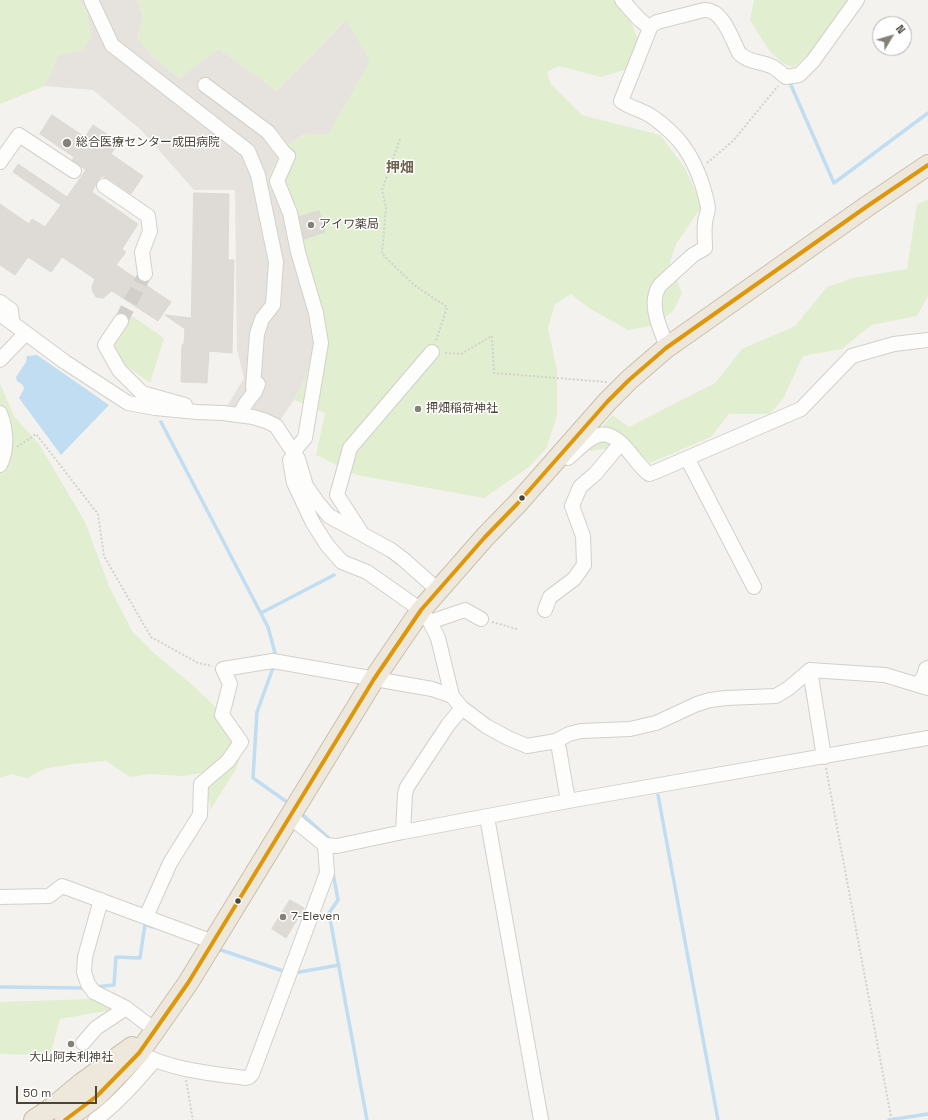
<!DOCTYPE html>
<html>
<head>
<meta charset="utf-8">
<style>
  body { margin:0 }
  #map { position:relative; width:928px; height:1120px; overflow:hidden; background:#f4f2ee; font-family:"Space Grotesk",sans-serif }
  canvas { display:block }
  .north { position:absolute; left:872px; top:16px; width:40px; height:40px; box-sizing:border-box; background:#fff; border:1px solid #b7b4b0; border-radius:50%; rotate:52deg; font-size:11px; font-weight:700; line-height:16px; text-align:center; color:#4b4439 }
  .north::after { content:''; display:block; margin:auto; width:14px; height:18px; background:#868178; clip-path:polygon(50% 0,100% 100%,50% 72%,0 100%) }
  .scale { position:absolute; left:16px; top:1086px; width:81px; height:18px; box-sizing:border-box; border:2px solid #4b4439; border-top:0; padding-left:5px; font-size:12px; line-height:14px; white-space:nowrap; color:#4b4439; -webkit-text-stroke:3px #fff; paint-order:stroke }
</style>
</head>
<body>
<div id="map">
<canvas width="928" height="1120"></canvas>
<div class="north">N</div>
<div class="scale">50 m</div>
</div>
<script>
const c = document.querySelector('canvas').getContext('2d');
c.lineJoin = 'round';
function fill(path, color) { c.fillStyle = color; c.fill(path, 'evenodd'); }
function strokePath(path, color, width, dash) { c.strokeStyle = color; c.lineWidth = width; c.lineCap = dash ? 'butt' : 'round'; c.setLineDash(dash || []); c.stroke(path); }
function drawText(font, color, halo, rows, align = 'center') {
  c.font = font + ' "Space Grotesk","Noto Sans JP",sans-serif'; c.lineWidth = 3; c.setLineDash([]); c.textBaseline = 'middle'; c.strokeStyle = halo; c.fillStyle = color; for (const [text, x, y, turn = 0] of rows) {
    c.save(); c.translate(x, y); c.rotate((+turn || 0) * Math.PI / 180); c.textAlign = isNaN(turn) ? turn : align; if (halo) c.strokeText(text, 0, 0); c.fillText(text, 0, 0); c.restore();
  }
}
fill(new Path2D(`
  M0,0H78L86,7L91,36L83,50L58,55L45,86L0,104Z
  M137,0H613L629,17L639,42L640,65L601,77L559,66L547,72L551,84L582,115L660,135L685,168L702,206L676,244L670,263L682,293L673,311L655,325L628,330L589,308L571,294L555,304L548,328L557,371V416L546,449L529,467L484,498L357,475L316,455L325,413L294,400L306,376L309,316L283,212L267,179L282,147L306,134H328L346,20L277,91L219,49L179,78L150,55L137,36L143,18Z
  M754,0H850L817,46L794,67C774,65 760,35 750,20Z
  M928,200V296L917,316L871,325L842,349L803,356L784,397L770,414H729L711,437L650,463L643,456L622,446L591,451L586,446L612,415L629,427L715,383L742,349L795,326L827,287L853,278L907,269L917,204Z
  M132,316L164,338L150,383L125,365L114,345Z
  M0,383L14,416L39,444L85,522L109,586L132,631L155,654L189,682L221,712L241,727L247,738L236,769L211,809L202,773L183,776L150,774L130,777L106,761L73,764L44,769L27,778L11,774L0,778Z
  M91,999L117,1009L60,1019L50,1055L0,1054V1002Z`), '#e1eecf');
fill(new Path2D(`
  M78,0H137L143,18L137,36L150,55L179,78L219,49L277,91L346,20L370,61L328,134H305L283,147L267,179L283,212L309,316L313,344L306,376L294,400L276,426L223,413L244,378L237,350L235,190H194L141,130L93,90L45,86L58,55L83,50L91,36L86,7Z`), '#e6e3df');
fill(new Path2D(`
  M37,355L109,405L61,455L19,398L24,389L23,385L17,381L16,377L26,362L27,356Z`), '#c0ddf1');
strokePath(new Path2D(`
  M790,83L834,183L928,113
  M161,422L268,627L275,653
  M261,613L334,575
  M273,668L257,712L253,778L287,802
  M658,795L718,1120
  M303,815L332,841
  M333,873L338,900L329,913L367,1120
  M221,950L286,972
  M294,973L339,965
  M0,987L87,988
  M95,987L114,985L116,957L140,958L145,924L152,927
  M889,1120L928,1114`), '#c0ddf1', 3.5);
const building = new Path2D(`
  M52,115L85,137L93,125L119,142L111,154L143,176L131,194L109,179L102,176L97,182L92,192L138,224L122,249L126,252L116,265L171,302L158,321L112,291L103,298L96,297L92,290V287L95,279L62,257L51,272L28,257L15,275L0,265V204L29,224L32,219L45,227L61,205L13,172L18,164L67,197L86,170L72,160L74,157L40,134Z
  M194,193L229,194L228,260H234L232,353L209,351L207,383L181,382L182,345L184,344L185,329L165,315L191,318Z
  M319,211L325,232L304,239L299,217Z
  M290,900L304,908L286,938L272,929Z`);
fill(building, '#dedbd6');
strokePath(building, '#dcd9d4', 1);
strokePath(new Path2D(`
  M121,321L145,274`), '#d2cfca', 14, [14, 7]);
const minor = new Path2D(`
  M91,0L112,45L248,151L258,175L276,262L273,305L262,319L257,334L253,387L255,392
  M622,0L639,19L650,28
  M205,85L268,132L284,153L288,156L277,181L290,213L298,252L316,313L321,343L305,438L293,452
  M0,162L19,135L74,171
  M104,186L148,216L150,231L142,252L145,274
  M0,302L11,310L12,320
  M0,314L65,362L128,403L155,408L197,412L223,413L253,417L266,421L276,426L298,459L306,486L318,503L329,516L391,550L403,559L438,590
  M121,321L105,345L119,370L142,393L185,405
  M666,348V344C659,326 648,302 660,285L693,255L705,248C705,240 704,231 705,223C705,218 708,213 708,208C707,200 704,191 702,184C692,154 679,136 654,118C644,110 629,108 621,101L650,28L652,25L657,22L704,10C722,8 732,39 739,53C748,63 762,61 773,67C778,70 782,74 786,77L799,75L813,61L857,0
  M0,360L26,333
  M0,413C6,429 8,449 0,465
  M241,415C242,403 255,396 258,384
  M568,458C592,437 604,420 630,453C636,460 641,468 649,474L655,472L801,409L852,356L894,344L928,340
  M687,458L754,587
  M290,460L294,483L313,523L327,545L342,562L367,572L421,610L430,622L438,638L452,696
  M361,532L337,495L350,448L432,352
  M545,610L550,597L574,579L584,565L583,536L572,506L580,487L596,473L621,443
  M430,622L465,610L481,619
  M810,670L824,757
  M918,685L924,676L926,669L928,668
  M556,741L559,749L568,801
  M290,814L299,824L325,845L337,846L403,832L568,801L928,738
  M487,817L541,1120
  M403,832L405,794L407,787L448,725L462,708
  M0,897L49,896L62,886L213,942
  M101,900L85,957L84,972L88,984L94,992L126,1008L155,1030
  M146,917L170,863L200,815L201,784L228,761L241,742L222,715L230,684L223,669L273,661L432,689L452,696L462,708L486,726L508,738L527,746L556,741L569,734L581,731L630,729L656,723L697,704L710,700L726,698L776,696L789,688L810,670L885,675L928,688
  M83,1043L96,1028L126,1008
  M139,1053C172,1070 209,1073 245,1078L249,1077L252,1074L327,873L325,845
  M95,1120C118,1103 136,1082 154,1061`);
const highway = new Path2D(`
  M34,1120L52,1108L82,1083L132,1047
  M65,1120L97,1096L139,1053L188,983L374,679L421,610L485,537L518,503L607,402L629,380L666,348L866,207L928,165`);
strokePath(minor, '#d2d0cb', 16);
strokePath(highway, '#ccbfa9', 22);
strokePath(new Path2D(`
  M400,139L382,190L386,207L382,254L414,285L447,307L436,341
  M707,163L733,141L778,86
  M445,353L461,354L492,336L494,373L607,382
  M17,447L36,434L98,514L104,556L151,637L198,663L212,666
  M492,622L517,629
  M826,768L891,1117
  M80,1054L86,1062
  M186,1080L193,1120`), '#d3d2cc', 2, [2, 2]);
strokePath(minor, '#fdfdfc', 14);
strokePath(highway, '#ede8db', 20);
strokePath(new Path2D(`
  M65,1120L97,1096L139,1053L188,983L374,679L421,610L485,537L518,503L607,402L629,380L666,348L866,207L928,165`), '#dd9709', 4);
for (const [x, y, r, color] of [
  [67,143,5,"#868178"],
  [311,225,4,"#868178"],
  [418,409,4,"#868178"],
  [522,498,3.5,"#4b4439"],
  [238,901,3.5,"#4b4439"],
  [283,917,4,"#868178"],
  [71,1044,4,"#868178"]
]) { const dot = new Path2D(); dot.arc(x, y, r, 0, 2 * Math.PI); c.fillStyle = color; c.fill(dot); strokePath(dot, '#fff', 1.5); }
drawText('12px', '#4b4439', '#fff', [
  ["総合医療センター成田病院",76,143],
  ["アイワ薬局",319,225],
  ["押畑稲荷神社",426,409],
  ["7-Eleven",291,917],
  ["大山阿夫利神社",71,1058,"center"]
], 'left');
drawText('bold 14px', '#6e6250', '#fff', [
  ["押畑",400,168]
]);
</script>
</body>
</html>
